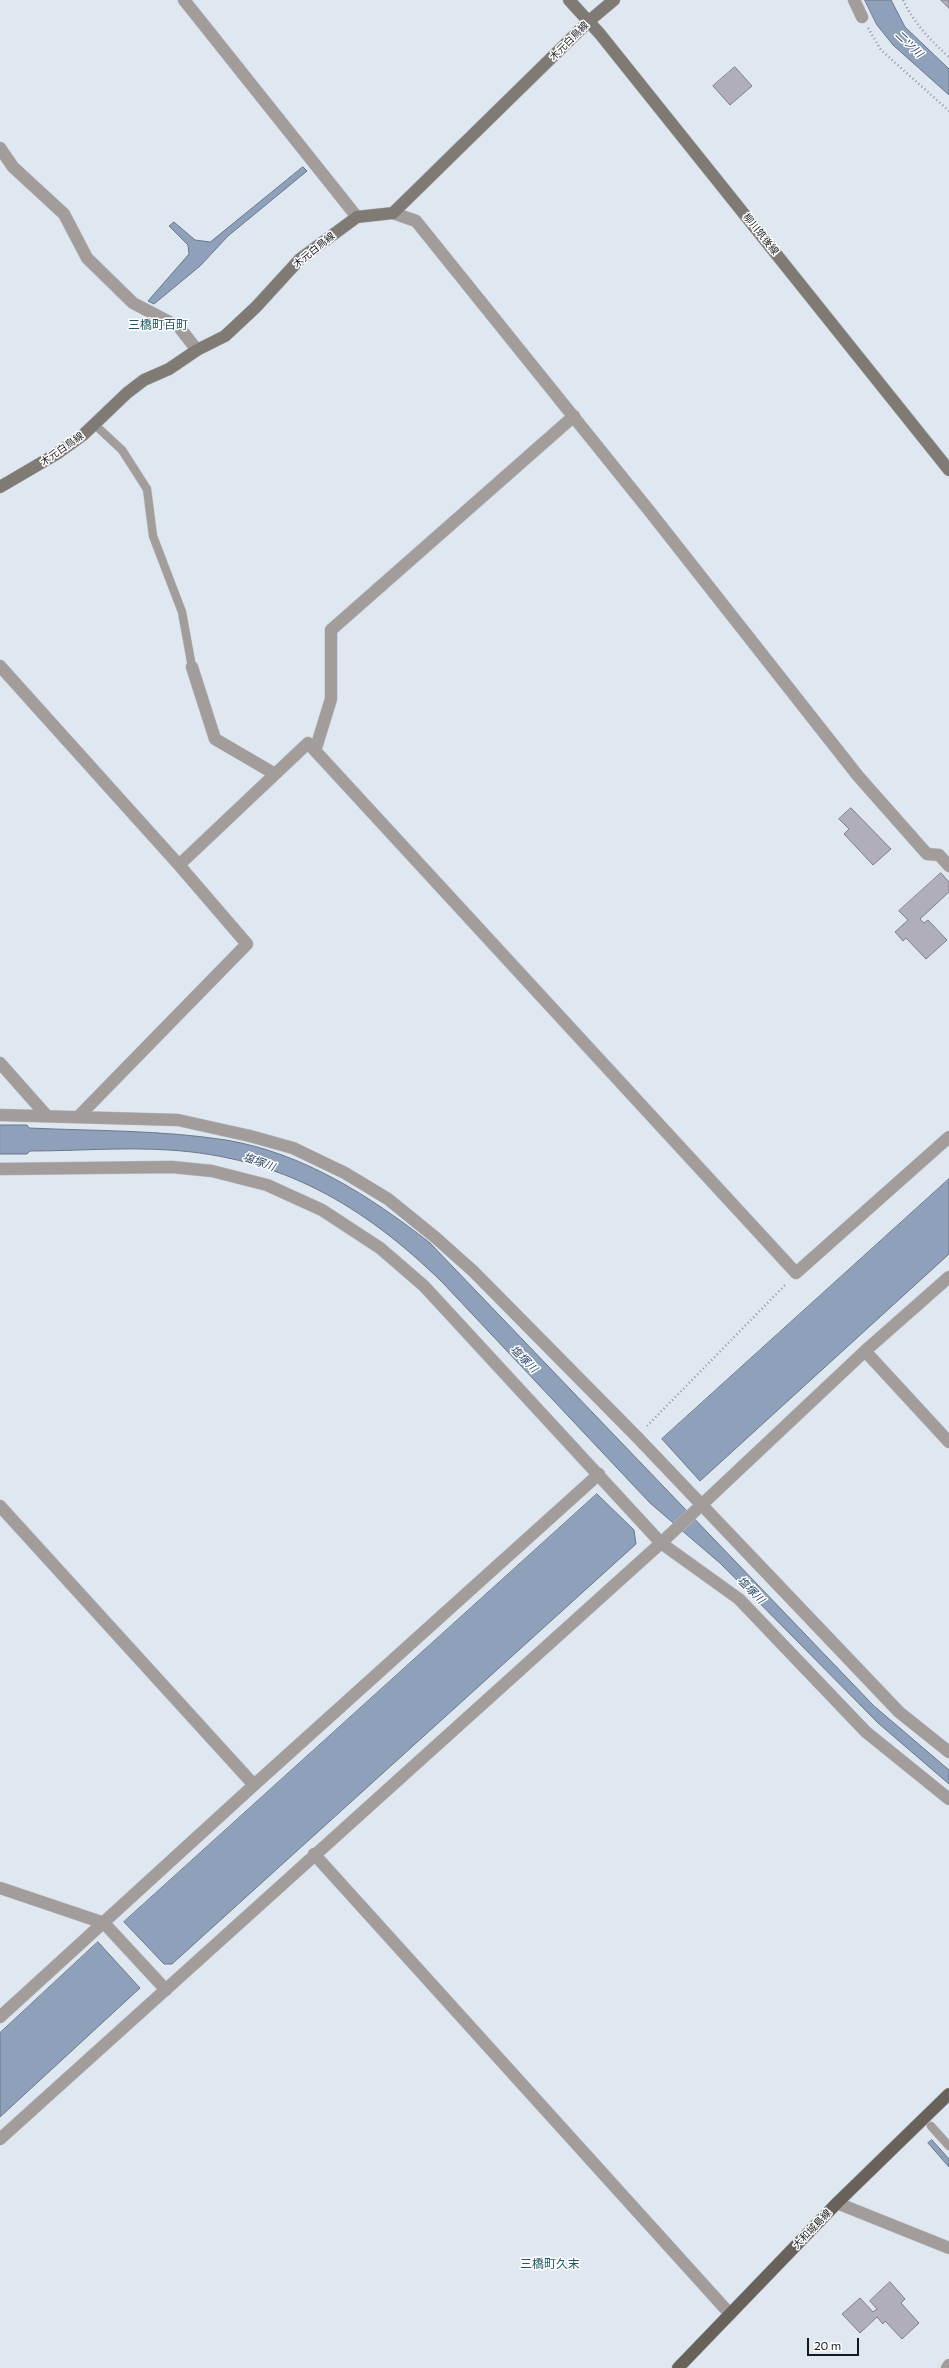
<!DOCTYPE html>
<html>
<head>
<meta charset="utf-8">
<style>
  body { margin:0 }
  #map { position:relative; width:949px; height:2368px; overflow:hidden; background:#dfe7f1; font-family:Commissioner,sans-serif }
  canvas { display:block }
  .scale { position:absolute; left:807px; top:2338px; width:52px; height:18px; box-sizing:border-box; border:2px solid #16181c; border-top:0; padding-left:5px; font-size:12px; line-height:14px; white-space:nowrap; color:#16181c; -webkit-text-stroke:3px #fff; paint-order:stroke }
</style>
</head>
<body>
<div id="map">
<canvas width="949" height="2368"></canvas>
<div class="scale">20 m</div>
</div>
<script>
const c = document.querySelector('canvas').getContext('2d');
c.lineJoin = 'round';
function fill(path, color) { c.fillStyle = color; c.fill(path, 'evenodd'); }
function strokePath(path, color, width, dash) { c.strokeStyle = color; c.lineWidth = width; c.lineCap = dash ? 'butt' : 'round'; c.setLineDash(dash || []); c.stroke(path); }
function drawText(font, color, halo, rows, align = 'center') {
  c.font = font + ' Commissioner,"Noto Sans JP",sans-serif'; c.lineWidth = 3; c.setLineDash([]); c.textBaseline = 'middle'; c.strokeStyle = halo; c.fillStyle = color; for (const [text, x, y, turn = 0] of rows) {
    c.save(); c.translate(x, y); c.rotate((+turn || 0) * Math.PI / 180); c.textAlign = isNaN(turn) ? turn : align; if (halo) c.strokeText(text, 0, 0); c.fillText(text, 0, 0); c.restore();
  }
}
const water = new Path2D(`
  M865,0H891L905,27L949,69V95L893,45L877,25Z
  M303,167L307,171L228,236L200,266L154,304L148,301L189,254L188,245L169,226L174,222L195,240L210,242Z
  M0,1125H27L29,1128C95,1131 161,1130 226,1140C303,1153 370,1196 430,1243L874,1706L949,1770V1784L878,1723L721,1564L650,1503L442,1282C363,1205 281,1157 169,1150C123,1147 76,1151 30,1151L27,1154H0Z
  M949,1179V1254L700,1481L662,1439Z
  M597,1494L634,1530L636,1544L172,1964H164L124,1922Z
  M98,1942L140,1988L0,2117V2033Z
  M932,2140L949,2159V2167L928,2143Z`);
fill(water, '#8ea0ba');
strokePath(water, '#6a778b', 1);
const building = new Path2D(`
  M941,0H949V8Z
  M735,67L752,86L730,105L713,86Z
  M851,808L891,849L873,865L844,834L849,829L839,819Z
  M941,873L949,882V892L920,919L924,923L928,920L947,940L926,959L906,938L903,941L895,932L908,920L899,911Z
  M890,2282L905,2299L901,2303L919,2323L902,2339L885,2321L883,2324L877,2317L860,2333L842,2314L860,2298L873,2312L877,2309L870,2301Z`);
fill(building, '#b0aeb9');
strokePath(building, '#807e89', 1);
const service = new Path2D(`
  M94,424L122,450L147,489L153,536L182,612L192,667
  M931,2126L949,2146`);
const minor = new Path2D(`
  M184,0L357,217
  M854,0L862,17
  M0,148L13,167L64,214L87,258L133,303L179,327L197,350
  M393,213L416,221L651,513L858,776L927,854L939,855L949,866
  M0,666L179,865L247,944L79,1116
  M192,667L215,739L275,774
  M315,751L331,699V630L574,416
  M179,865L308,743L796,1273L949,1137
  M0,1063L47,1116
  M0,1115L178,1120L250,1136L293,1148L345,1173L388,1199L436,1238L473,1271L637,1437L899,1712L949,1752
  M0,1169L172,1167L212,1171L267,1185L322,1210L380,1248L424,1286L661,1543L739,1599L866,1732L949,1799
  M865,1351L949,1442
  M0,1506L254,1785
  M314,1854L730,2314
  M0,1888L104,1923L166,1990
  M0,2017L254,1785L599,1474
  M0,2139L661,1543L865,1351L949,1277
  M837,2203L949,2248
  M947,2368L949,2365`);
const secondary = new Path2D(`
  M569,0L600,34L949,470
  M0,487L58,453L83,435L127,393L144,380L169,369L197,350L225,336L256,307L300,259L357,217L393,213L589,21L614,0`);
const primary = new Path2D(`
  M678,2368L837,2203L949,2094`);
strokePath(service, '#bbc2cb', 9);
strokePath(minor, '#bbc2cb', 13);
strokePath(secondary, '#bbc2cb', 13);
strokePath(primary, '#bbc2cb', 13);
strokePath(new Path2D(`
  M903,0C914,23 930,40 949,57
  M868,28L881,50L949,111
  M647,1426L786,1284`), '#9298a0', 2.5, [1, 3]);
strokePath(service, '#a29d9a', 8);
strokePath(minor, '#a29d9a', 12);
strokePath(secondary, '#807a75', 12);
strokePath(primary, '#69625b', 12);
drawText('10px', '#16181c', '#fff', [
  ["木元白鳥線",569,41,-45],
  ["柳川筑後線",761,234,51],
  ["木元白鳥線",314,250,-39],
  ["木元白鳥線",62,449,-35],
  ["大和城島線",812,2229,-46]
]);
drawText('italic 11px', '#254065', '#fff', [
  ["二ツ川",909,44,44],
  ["塩塚川",259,1162,20],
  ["塩塚川",524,1359,45],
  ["塩塚川",751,1590,45]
]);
drawText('12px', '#1f5761', '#fff', [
  ["三橋町百町",158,325],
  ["三橋町久末",550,2264]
]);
</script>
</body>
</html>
